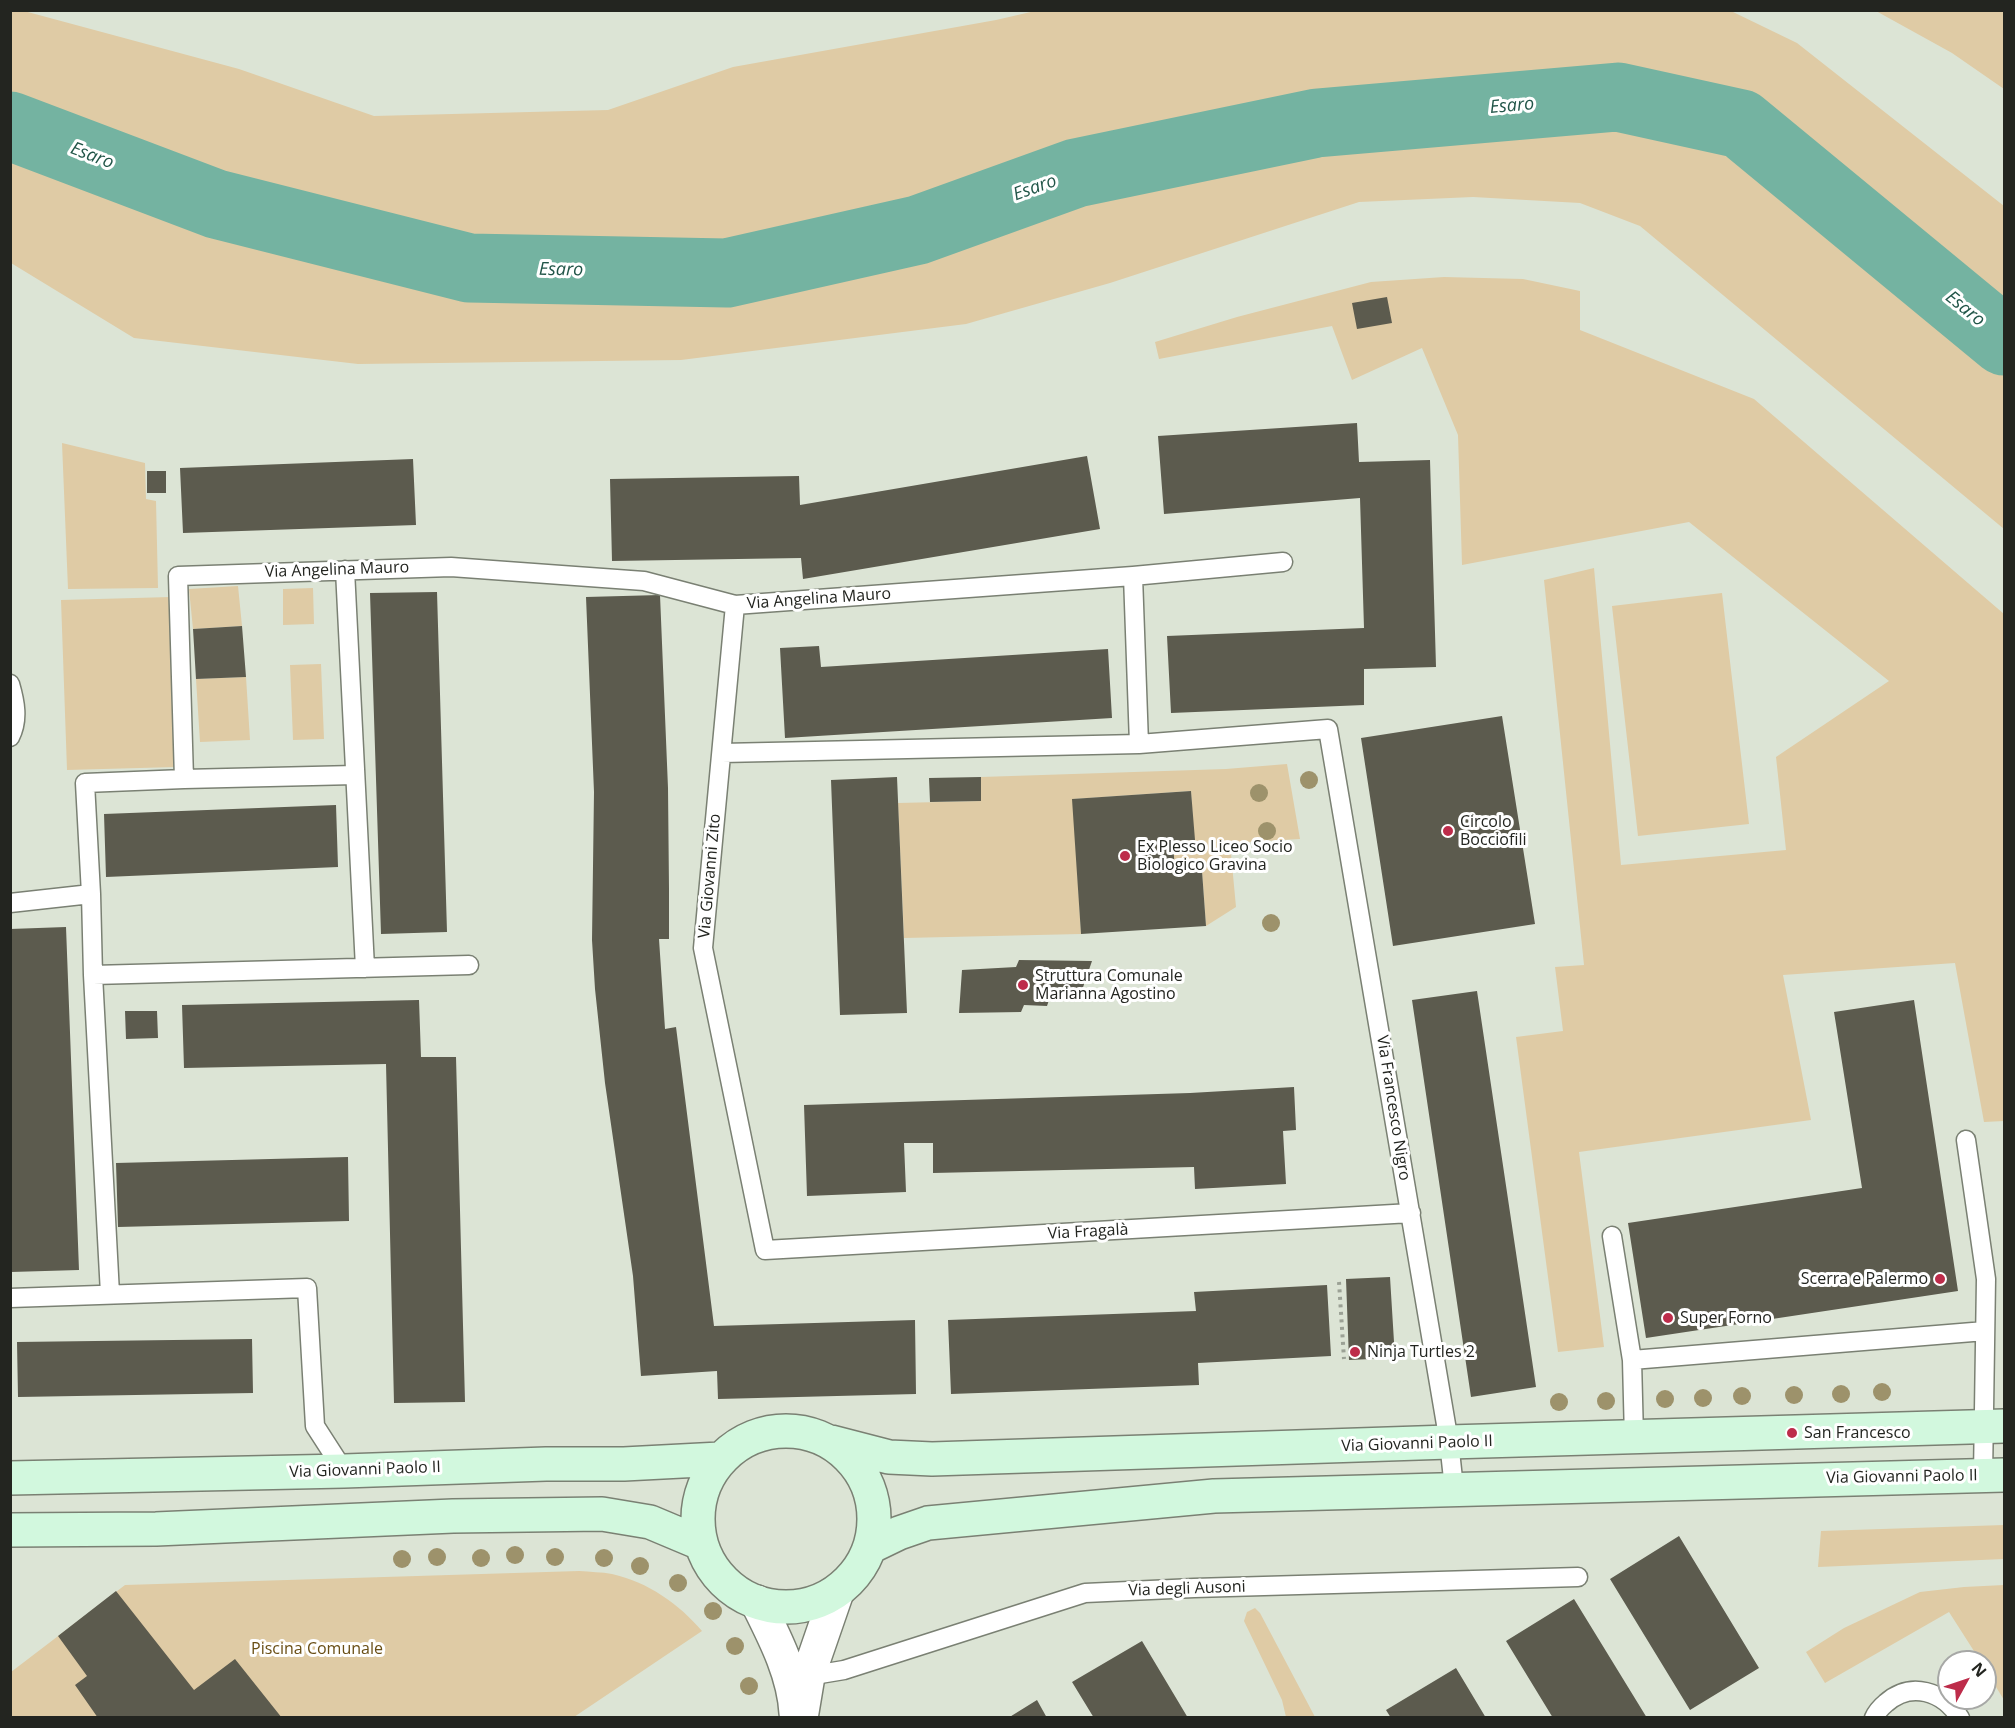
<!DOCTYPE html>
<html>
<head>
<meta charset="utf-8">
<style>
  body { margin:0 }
  #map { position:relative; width:2015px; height:1728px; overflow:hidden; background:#dce4d5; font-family:"Open Sans",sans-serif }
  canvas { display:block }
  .frame { position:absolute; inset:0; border:12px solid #232520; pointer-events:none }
  .north { position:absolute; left:1937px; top:1650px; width:60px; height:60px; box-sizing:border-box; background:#fff; border:2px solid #a7a8a6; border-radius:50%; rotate:50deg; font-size:16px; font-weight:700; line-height:24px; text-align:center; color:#232520 }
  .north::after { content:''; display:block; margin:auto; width:21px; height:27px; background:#bd2c4a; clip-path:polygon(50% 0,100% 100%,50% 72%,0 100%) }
</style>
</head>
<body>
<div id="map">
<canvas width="2015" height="1728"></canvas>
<div class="frame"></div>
<div class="north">N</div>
</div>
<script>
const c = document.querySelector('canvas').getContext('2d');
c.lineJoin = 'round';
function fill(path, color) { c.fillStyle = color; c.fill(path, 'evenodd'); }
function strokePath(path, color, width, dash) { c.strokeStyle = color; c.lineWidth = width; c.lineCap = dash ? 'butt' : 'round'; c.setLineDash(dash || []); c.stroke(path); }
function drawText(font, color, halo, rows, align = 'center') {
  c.font = font + ' "Open Sans",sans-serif'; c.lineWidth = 6; c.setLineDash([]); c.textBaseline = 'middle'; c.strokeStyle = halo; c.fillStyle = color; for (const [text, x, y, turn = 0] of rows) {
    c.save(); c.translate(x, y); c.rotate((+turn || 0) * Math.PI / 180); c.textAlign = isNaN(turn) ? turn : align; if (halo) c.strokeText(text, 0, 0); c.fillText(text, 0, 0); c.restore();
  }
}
fill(new Path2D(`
  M10,11H24L239,69L374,116L608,110L733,67L996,20L1035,11H1731L1797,43L2004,206V529L1640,226L1580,203L1473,197L1359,202L1110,283L966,324L681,360L358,364L134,338L11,263Z
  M1876,11H2004V89L1952,53Z
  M1444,277L1523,279L1580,291V330L1754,399L2004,614V1121L1984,1122L1955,963L1783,975L1811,1120L1579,1152L1604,1347L1558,1352L1516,1037L1563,1031L1555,967L1584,965L1544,580L1594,568L1621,865L1786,850L1776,757L1889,681L1689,522L1462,565L1458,435L1422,348L1352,380L1332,326L1159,359L1155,342L1237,317L1371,282Z
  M62,443L145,463L146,499L156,501L158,588L68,589Z
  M238,586L242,626L193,629L189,589Z
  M313,588L314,624L283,625V589Z
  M1722,593L1749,824L1638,836L1612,606Z
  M171,597L176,767L67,770L61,600Z
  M321,664L324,739L293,740L290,665Z
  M246,677L250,740L200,742L196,679Z
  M1287,764L1300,839L1230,843L1236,907L1206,926L1202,871L1175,873L1173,841L1194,840L1191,791L1073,799L1081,934L904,938L898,803L981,801V777L1226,769Z
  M2004,1525V1559L1818,1567L1821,1531Z
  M579,1571C590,1572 602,1572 612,1574C648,1582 679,1604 702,1631L574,1717L11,1718V1672L125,1585Z
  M2004,1585V1700L1985,1669V1662H1981L1949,1612L1825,1683L1806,1652L1844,1628L1920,1592L1964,1587Z
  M1255,1608L1260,1613L1315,1717H1286L1282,1700L1244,1621L1247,1612Z`), '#dfcba5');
strokePath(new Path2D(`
  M10,126L216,204L469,268L727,273L918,230L1076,173L1317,123L1618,97L1741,124L2004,341`), '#74b3a1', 69);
fill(new Path2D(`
  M1387,297L1392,323L1357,329L1352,303Z
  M1357,423L1359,462L1430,460L1436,667L1364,669V705L1171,713L1167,636L1364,628L1360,498L1164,514L1158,436Z
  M1087,456L1100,529L803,579L801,558L612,561L610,479L799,476L800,505Z
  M413,459L416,525L183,533L180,468Z
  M147,471H166V493H147Z
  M437,592L447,932L381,934L370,593Z
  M660,595L668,788L669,889V939H659L665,1029L676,1027L714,1326L915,1320L916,1394L718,1399L717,1371L641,1376L633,1276L605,1083L595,989L592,940L594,792L586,597Z
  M242,626L246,677L196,679L193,629Z
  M819,646L821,667L1108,649L1112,718L785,738L780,648Z
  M1502,716L1535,924L1393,946L1361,738Z
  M897,777L907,1013L840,1015L831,780Z
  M981,777V801L930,802L929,778Z
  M1191,791L1195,840L1173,841L1175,873L1202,871L1206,926L1081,934L1072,799Z
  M336,805L338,867L106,877L104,814Z
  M66,927L79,1270L11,1272L10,929Z
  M1019,960L1092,961L1079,999L1049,1000L1047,1006L1024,1005L1021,1012L959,1013L962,970L1016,967Z
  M1477,991L1536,1387L1471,1397L1412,1000Z
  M419,1000L421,1057H456L465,1402L394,1403L386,1064L184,1068L182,1005Z
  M1914,1000L1958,1291L1646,1338L1628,1223L1862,1188L1834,1012Z
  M125,1011H157L158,1038L126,1039Z
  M1294,1087L1296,1130L1283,1131L1286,1184L1195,1189L1194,1167L933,1173V1143H904L906,1192L807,1196L804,1105L1190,1093Z
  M348,1157L349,1221L118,1227L116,1163Z
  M1390,1277L1395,1358L1349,1360L1346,1279Z
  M1327,1285L1331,1356L1198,1363L1199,1385L951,1394L948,1320L1196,1311L1194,1292Z
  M252,1339L253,1393L18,1397L17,1342Z
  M1679,1536L1759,1668L1690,1710L1610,1579Z
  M116,1591L194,1690L235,1659L282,1718H98L75,1685L87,1676L58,1636Z
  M1574,1599L1647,1718H1553L1506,1641Z
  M1142,1641L1188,1718H1094L1072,1682Z
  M1456,1668L1486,1718H1391L1386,1710Z
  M1037,1700L1047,1718H1008Z`), '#5c5b4e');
const lane = new Path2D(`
  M345,570L365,968
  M1133,576L1139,744
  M735,605L703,948L765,1250L1411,1213
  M10,684C15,701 19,720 10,737
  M722,753L1139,744L1328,729L1449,1442L1454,1488
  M184,779L355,775
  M91,894L93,975L110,1294
  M10,903L91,894L85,783L184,779L178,576L451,567L644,581L735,605L1133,576L1283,562
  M93,975L469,965
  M1966,1140L1986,1279L1983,1476
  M1612,1236L1632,1360L1634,1438
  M10,1298L307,1288L315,1426L344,1471
  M1632,1360L1985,1331
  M808,1676L844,1670L1085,1593L1194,1588L1578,1577
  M1874,1718C1877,1711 1880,1708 1886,1703C1911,1681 1943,1691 1960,1718`);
const street = new Path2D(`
  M757,1602C774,1636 794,1674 796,1713
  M801,1718L808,1676L837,1592`);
const secondary = new Path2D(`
  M698 1519a88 88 0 1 1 176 0a88 88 0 1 1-176 0Z
  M831,1442L889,1457L932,1459L1449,1442L2004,1426
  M10,1478L344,1471L546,1464H624L720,1459
  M10,1530L156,1529L453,1516L602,1514L650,1522L700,1543
  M870,1547L899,1533L928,1523L1214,1496L2004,1475`);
strokePath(lane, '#7a8073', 21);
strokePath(street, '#7a8073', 36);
strokePath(secondary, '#7a8073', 36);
strokePath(new Path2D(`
  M1339,1282L1344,1359`), '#9ba195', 4, [3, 4.5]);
strokePath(lane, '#fff', 18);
strokePath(street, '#fff', 33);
strokePath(secondary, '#d2f8de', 33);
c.fillStyle = '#9d926b';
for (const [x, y] of [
  [1309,780],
  [1259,793],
  [1267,831],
  [1271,923],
  [1882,1392],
  [1841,1394],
  [1794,1395],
  [1742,1396],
  [1703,1398],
  [1665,1399],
  [1606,1401],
  [1559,1402],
  [515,1555],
  [437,1557],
  [555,1557],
  [481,1558],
  [604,1558],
  [402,1559],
  [640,1566],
  [678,1583],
  [713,1611],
  [735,1646],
  [749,1686]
]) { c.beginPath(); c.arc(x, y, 9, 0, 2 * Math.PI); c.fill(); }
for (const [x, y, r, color] of [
  [1448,831,6,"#bd2c4a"],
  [1125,856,6,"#bd2c4a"],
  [1023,985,6,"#bd2c4a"],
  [1940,1279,6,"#bd2c4a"],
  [1668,1318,6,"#bd2c4a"],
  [1355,1352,6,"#bd2c4a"],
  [1792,1433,6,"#bd2c4a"]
]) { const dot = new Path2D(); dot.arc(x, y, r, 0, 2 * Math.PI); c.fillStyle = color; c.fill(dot); strokePath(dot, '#fff', 2); }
drawText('16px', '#232520', '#fff', [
  ["Via Angelina Mauro",337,570,-2],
  ["Via Angelina Mauro",819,599,-4],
  ["Via Giovanni Zito",710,876,-85],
  ["Via Francesco Nigro",1393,1108,81],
  ["Via Fragalà",1088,1232,-3],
  ["Via Giovanni Paolo II",1417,1444,-2],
  ["Via Giovanni Paolo II",365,1470,-2],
  ["Via Giovanni Paolo II",1902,1477,-1],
  ["Via degli Ausoni",1187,1589,-2]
]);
drawText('16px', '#232520', '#fff', [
  ["Circolo",1460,822],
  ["Bocciofili",1460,840],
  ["Ex Plesso Liceo Socio",1137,847],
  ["Biologico Gravina",1137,865],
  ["Struttura Comunale",1035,976],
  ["Marianna Agostino",1035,994],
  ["Scerra e Palermo",1928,1279,"right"],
  ["Super Forno",1680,1318],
  ["Ninja Turtles 2",1367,1352],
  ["San Francesco",1804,1433]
], 'left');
drawText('16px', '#694e15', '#fff', [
  ["Piscina Comunale",317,1649]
]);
drawText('italic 18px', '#215548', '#fff', [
  ["Esaro",1512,106,-5],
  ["Esaro",92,156,21],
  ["Esaro",1035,188,-20],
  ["Esaro",561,270,1],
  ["Esaro",1965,309,39]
]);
</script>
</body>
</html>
